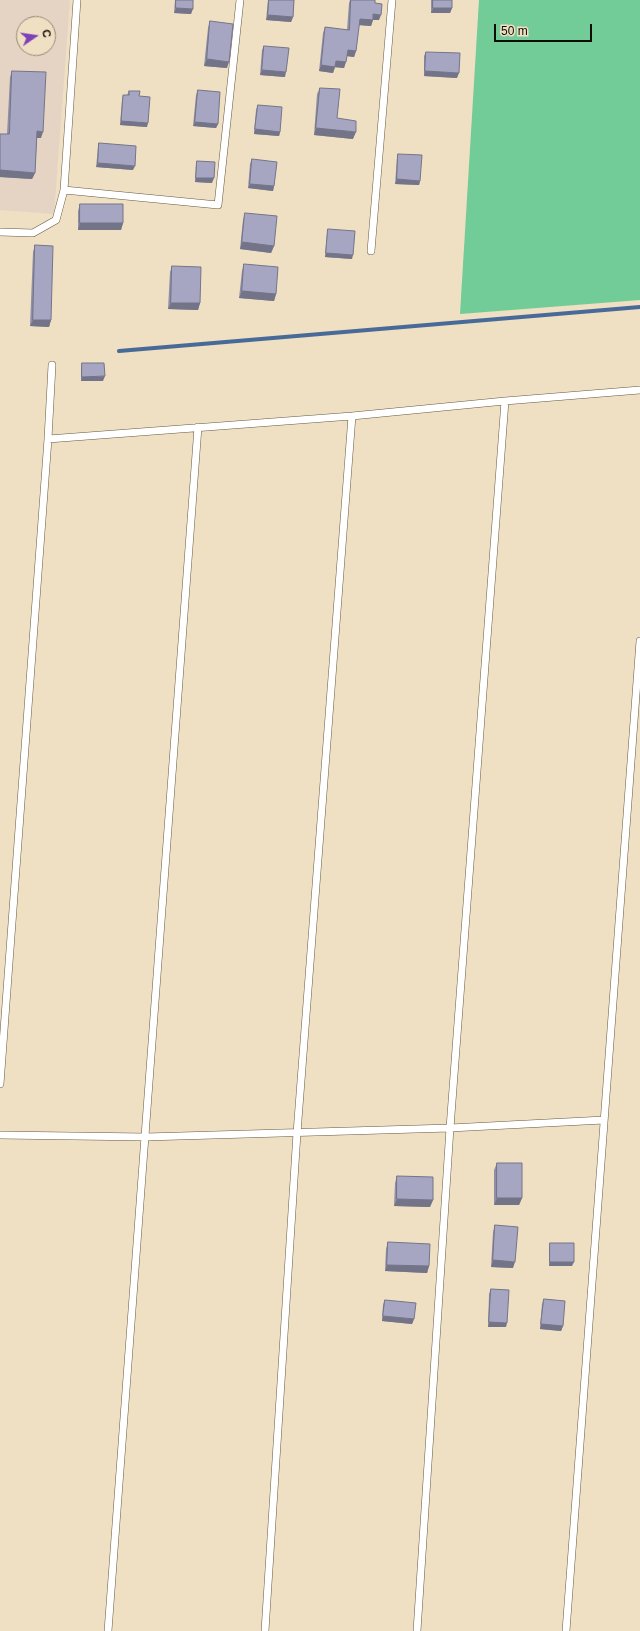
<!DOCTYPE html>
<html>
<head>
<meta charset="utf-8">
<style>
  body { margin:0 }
  #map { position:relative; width:640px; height:1631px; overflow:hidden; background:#efdfc3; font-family:Helvetica,sans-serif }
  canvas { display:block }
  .north { position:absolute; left:16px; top:16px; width:40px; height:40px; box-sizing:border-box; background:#efdfc3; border:1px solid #968b77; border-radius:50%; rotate:77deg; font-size:11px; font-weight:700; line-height:16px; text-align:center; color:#110c04 }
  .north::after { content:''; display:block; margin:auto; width:14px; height:18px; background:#7e41b7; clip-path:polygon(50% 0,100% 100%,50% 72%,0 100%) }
  .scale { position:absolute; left:494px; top:24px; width:98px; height:18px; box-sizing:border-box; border:2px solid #110c04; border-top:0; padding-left:5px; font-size:12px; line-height:14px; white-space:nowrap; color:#110c04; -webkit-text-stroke:3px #efdfc3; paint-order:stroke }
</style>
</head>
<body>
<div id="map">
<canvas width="640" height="1631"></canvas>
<div class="north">С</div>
<div class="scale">50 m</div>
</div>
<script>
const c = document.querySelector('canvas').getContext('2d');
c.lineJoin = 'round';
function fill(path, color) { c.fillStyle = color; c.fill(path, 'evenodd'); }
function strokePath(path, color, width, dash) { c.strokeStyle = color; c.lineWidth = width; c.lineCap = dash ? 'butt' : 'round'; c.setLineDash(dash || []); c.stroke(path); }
fill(new Path2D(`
  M0,0H70L54,214L0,210ZM24,24H48V48H24Z`), '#e5d4c3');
fill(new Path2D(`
  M479,0H640V300L460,314Z`), '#72cc97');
strokePath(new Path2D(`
  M119,351L640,307`), '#476a98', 4);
const lane = new Path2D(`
  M64,190L218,205L240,0
  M0,232L33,233L56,220L64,190L77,0
  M371,251L392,0
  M48,439L352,416L505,401L640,390
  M0,1084L48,439L52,365
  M0,1135L146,1137L450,1128L604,1120
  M108,1631L198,427
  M265,1631L297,1133L352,416
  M417,1631L450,1128L505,401
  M566,1631L640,641`);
strokePath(lane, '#665940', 8);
strokePath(lane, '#fff', 7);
fill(new Path2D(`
  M175,0H193L191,14L174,13Z
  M268,0H294L293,17L291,22L266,20Z
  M350,0H375V3L379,20H373L371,26L359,25L356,51L354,57L347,56L344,68L335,67L333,73L319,71L323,33L325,27L347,30L349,3Z
  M431,0H452V8L450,13H431Z
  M210,21L227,68L204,66L208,28Z
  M264,46L285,77L260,75L262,50Z
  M426,52L457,78L424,76V56Z
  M12,71L41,138H37L35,173L32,179L0,177V134H7L10,77Z
  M320,88L337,118L353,139L314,135L317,94Z
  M198,90L218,124L216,128L193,126L196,95Z
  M129,91L147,127L120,125L122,100L123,95H127Z
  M258,105L280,132L279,136L254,134L256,110Z
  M99,143L133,170L96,167L98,148Z
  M398,154L420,181L419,185L395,184L397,158Z
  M252,159L274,186L273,191L248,188L250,164Z
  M197,161L212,183L195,182L196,165Z
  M80,204L123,223L121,230H78V211Z
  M245,213L274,246L271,253L240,249L243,220Z
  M328,229L352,259L325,257L327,234Z
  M35,245L51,320L49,327L30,326L33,252Z
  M244,264L276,294L274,301L239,298L242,271Z
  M172,266L200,303L198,310L168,309L170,272Z
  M82,363L103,381H81V368Z
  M497,1163L522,1198L519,1205H494V1170Z
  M397,1176L433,1200L430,1207L394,1206L395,1183Z
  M495,1225L513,1268L491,1267L493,1232Z
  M388,1242L429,1266L427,1273L385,1271L386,1249Z
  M550,1243L572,1266H549V1248Z
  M491,1289L506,1327H488L489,1294Z
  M544,1299L563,1326L561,1331L540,1329L542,1304Z
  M385,1300L414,1319L412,1324L382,1321L383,1305Z`), '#8f8fa8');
fill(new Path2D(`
  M176,8L193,9L191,14L174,13Z
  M433,8H452L450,13H431Z
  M373,14L381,15L379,20H373L371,26L358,25L360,19Z
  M268,15L293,17L291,22L266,20Z
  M348,50L356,51L354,57L346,56Z
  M207,59L229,62L227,68L204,66Z
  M336,61L346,62L344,68L333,67Z
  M321,65L335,67L333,73L319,71Z
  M262,70L286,72L285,77L260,75Z
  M425,71L459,73L457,78L424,76Z
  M121,121L148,123L147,127L120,125Z
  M195,122L218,124L216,128L193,126Z
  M316,128L356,132L353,139L314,135Z
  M255,129L280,132L279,136L254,134Z
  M37,131L43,132L41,138H35Z
  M98,163L135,166L133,170L96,167Z
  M0,170L35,173L32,179L0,177Z
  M196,178H214L212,183L195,182Z
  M397,179L420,181L419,185L395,184Z
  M250,184L274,186L273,191L248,188Z
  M80,223H123L121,230H78Z
  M242,242L274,246L271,253L240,249Z
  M326,253L353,255L352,259L325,257Z
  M242,291L276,294L274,301L239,298Z
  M171,303H200L198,310L168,309Z
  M33,320H51L49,327L30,326Z
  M105,376L103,381H81L82,377Z
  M497,1198H522L519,1205H494Z
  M397,1199L433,1200L430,1207L394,1206Z
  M493,1260L515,1262L513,1268L491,1267Z
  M550,1262H574L572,1266H549Z
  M387,1265L429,1266L427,1273L385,1271Z
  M383,1316L414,1319L412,1324L382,1321Z
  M489,1322L507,1323L506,1327H488Z
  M541,1324L563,1326L561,1331L540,1329Z`), '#747488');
const building = new Path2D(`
  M176,0H193V9L176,8Z
  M269,0H294L293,17L268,15Z
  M351,0H375V3L382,4L381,15L373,14V20L360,19L356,51L348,50L346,62L336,61L335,67L321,65L325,27L349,30Z
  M433,0H452V8H433Z
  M210,21L233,24L229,62L207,59Z
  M264,46L289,48L286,72L262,70Z
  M426,52L460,53L459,73L425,71Z
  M12,71L46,72L43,132L37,131L35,173L0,170V134H9Z
  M320,88L340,89L337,118L356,121V132L316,128Z
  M198,90L220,92L218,124L195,122Z
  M129,91H140L139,96L150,97L148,123L121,121L123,95H129Z
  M258,105L282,107L280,132L255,129Z
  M99,143L136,146L135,166L98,163Z
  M398,154L422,155L420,181L397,179Z
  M252,159L277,162L274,186L250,184Z
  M197,161L215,162L214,178H196Z
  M80,204H123V223H80Z
  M245,213L277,216L274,246L242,242Z
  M328,229L355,231L353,255L326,253Z
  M35,245L53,246L51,320H33Z
  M244,264L278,267L276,294L242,291Z
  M172,266L201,267L200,303H171Z
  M82,363H104L105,376L82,377Z
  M497,1163H522V1198H497Z
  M397,1176L433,1177V1200L397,1199Z
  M495,1225L518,1227L515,1262L493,1260Z
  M388,1242L430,1244L429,1266L387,1265Z
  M550,1243H574V1262H550Z
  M491,1289L509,1290L507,1323L489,1322Z
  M544,1299L565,1301L563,1326L541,1324Z
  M385,1300L416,1303L414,1319L383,1316Z`);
fill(building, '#a6a6c3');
strokePath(building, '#747488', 1);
</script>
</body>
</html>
